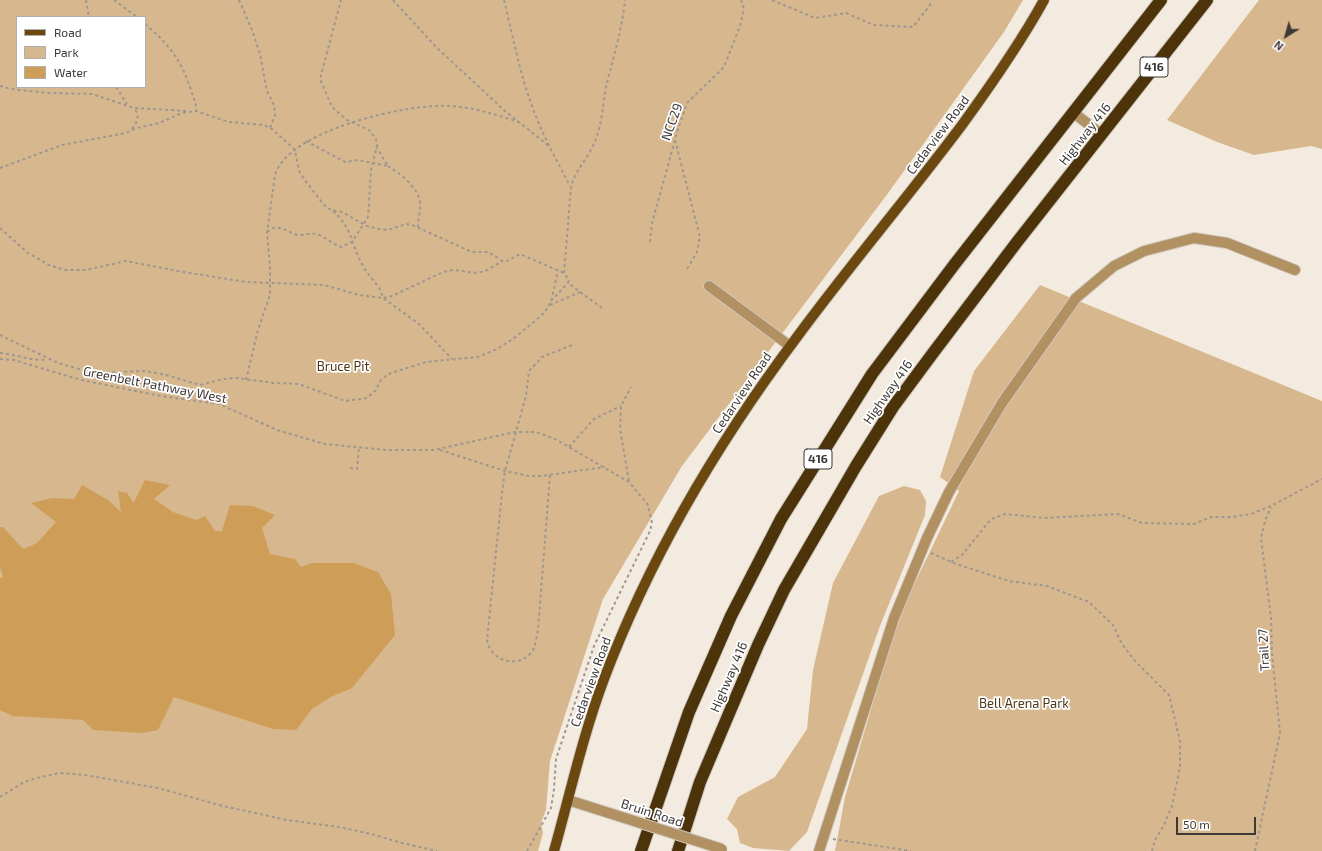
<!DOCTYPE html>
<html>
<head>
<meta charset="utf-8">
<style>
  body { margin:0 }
  #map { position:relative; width:1322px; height:851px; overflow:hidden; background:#f4ebe0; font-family:"Exo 2",sans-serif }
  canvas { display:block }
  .legend { position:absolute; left:16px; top:16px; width:130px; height:72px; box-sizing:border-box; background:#fff; border:1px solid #b1b0ae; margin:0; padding:5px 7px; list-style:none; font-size:12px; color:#3d3935 }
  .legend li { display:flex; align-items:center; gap:8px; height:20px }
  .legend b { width:20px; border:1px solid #b1b0ae }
  .north { position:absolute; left:1266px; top:16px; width:40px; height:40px; -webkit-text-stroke:3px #fff; paint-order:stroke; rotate:217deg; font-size:11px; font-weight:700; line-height:16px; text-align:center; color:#3d3935 }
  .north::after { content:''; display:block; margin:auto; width:14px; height:18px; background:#3d3935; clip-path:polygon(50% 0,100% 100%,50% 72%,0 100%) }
  .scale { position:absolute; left:1176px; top:817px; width:80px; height:18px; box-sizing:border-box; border:2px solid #3d3935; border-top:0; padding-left:5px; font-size:12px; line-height:14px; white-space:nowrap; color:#3d3935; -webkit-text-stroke:3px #fff; paint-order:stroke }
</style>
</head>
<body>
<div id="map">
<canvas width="1322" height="851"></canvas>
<ul class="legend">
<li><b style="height:5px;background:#6b480f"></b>Road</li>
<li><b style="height:11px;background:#d7b88e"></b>Park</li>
<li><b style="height:11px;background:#ce9e59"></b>Water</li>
</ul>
<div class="north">N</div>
<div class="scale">50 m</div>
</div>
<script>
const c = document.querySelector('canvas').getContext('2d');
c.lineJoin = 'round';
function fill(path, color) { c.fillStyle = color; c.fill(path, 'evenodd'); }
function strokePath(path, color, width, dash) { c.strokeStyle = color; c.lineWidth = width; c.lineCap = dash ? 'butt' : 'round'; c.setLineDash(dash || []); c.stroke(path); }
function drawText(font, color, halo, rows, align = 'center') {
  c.font = font + ' "Exo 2",sans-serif'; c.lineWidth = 3.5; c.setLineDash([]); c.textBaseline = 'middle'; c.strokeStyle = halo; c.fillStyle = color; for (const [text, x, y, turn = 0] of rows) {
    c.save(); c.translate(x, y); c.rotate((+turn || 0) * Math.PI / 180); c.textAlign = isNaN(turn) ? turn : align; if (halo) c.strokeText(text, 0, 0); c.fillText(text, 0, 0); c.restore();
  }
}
fill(new Path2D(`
  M0,0H1023L1004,32L886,196L682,466L603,599L550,761L546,810L541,823L543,833L538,851H0ZM17,17H145V87H17Z
  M1259,0H1322V149L1311,146L1254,155L1217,142L1167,120Z
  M1040,285L1322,401V851H835L845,797L891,642L909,595L959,491L940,477L974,371Z
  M904,486L920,490L926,501L925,515L880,626L807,832L789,851L753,848L740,843L737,829L727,819L738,797L775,777L807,729L813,670L833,583L879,496Z`), '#d7b88e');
fill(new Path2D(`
  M145,480L170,485L154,499L173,512L196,520L205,516L215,531H222L230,505L253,506L275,515L262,528L270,554L295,559L301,567L312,563H354L378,572L391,594L395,635L352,688L331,697L312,709L296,730L273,729L174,697L158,730L142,733L93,730L83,720L12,716L0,710V578L3,577L0,567V527H3L23,549L37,543L56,522L31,503L52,498L74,499L82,485L108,500L121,512L118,491L127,493L133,502L135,500Z`), '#ce9e59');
const minor = new Path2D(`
  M1074,113L1102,135
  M709,286L790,346
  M568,800L609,813
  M819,851L894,618L927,538L949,492L1002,403L1076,298L1114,266L1144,251L1194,238L1227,243L1295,270`);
const major = new Path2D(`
  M554,851C570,794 583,735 604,679C650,557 719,441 797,337C850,265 908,197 962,125C991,85 1020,44 1044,0`);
const highway = new Path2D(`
  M641,851L689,712L731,616L781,519L872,374L954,265L1161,0
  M678,851L700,782L758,645L784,590L856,466L893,407L933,353L1017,242L1207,0`);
strokePath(minor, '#cfc7be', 12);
strokePath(major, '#cfc7be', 12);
strokePath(highway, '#cfc7be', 14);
strokePath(new Path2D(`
  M86,0L89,17
  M114,0L137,17
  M239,0L252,30L260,54L267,91L274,105L275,115L270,128
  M393,0L437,48L505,111L549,146
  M504,0C513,37 520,74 533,109C543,136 557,161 570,186
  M772,0L815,18L846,13L874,25L913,27L930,5V0
  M145,24C169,44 181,60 191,90C193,97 197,103 196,111
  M0,86L11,89L49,93L92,94L134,108L188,111
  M116,87L127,104
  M132,129C138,121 140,116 134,108
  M675,140L700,237L697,252L687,269
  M306,141L345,162L358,160L388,166L377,148
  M388,166C400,173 417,187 420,201C421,209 418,219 418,227
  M0,168L62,145L126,133L137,128L159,123L182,113L196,111L229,122L264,125L272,129L295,150L299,171L304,179L324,205L331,210L342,212L367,226L379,229L388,230L406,224L412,225L472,252H488L503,261H507L520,254L564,273
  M333,211C353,229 350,242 362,264C368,277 380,284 383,298L392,296L443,272L453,270L477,273L485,271L503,261
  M0,228L28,253L49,265L65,270H86L126,261L178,271L246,282L324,285L359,295L383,298L419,324L452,359
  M267,232C277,223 284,230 295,234C302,237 309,232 316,234C325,236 332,244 341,247L352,242L368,217L371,170L377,146L376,139L369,130L347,120L332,107L320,79L341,0
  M650,242L652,223L678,129L687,103L724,67L740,26L744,9L741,0
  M551,301L568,283
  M550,305L580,292
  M602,308L568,283L569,280L564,273L571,187C575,170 590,156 596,139C602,122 603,104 606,87C613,58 622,30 625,0
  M0,335L58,363L93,373L145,371L166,375L200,385L223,379L236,378L274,383L299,384L345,401L361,399L367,398L375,391L381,380L388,374L426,362L478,357L497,349L513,339L541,316L546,310L551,302L558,270
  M0,353C16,354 31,362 47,359
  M0,359L14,360L81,380L161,396L219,404L277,430L325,444L386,450H434L515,432H536L555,439L629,482L648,505L652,523L650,531L594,646L556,759L554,789L551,808L527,851
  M246,380L258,330L270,295V266L267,233L275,175C288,130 409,103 450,106C474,107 496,115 519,122
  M569,447L594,419L621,406
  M440,450L505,471L529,476H541L605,467
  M350,468L357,469L359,448
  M550,475L538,630C536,638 536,648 530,654C516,669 490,660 487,640L502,493L505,471L526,396L529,371L542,357L575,344
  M629,481L620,429L621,406L631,387
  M931,553L956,564L1009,581L1047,586L1089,602L1113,625L1122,644L1135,661L1169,695L1180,741V767L1172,806L1164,825L1155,840L1152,851
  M951,562L962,555L991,519L1005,514L1044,518L1118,514L1142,523L1194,524L1211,517H1232L1251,514L1271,506L1322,479
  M0,797L24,782L41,777L59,773L85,775L158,788L223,806L287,820L339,827L371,834L402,843L437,851
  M833,839L911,851
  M1255,851L1280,733L1272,654L1271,618L1261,538L1265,521L1271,507`), '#9e978f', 2, [3, 3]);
strokePath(minor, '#b19062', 10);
strokePath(major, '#6b480f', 10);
strokePath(highway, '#4c3309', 12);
const minorBridge = new Path2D(`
  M609,813L722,849`);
strokePath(minorBridge, '#cfc7be', 12, []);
strokePath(minorBridge, '#b19062', 10);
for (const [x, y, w] of [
  [1154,67,28],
  [818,459,28]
]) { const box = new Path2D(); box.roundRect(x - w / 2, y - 10, w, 20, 3); c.fillStyle = '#fff'; c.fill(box); strokePath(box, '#3d3935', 1); }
drawText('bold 12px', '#3d3935', null, [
  ["416",1154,67],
  ["416",818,459]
]);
drawText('13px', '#3d3935', '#fff', [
  ["NCC29",672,122,-70],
  ["Highway 416",1085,134,-52],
  ["Cedarview Road",938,135,-53],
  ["Greenbelt Pathway West",155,385,11],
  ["Highway 416",888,392,-55],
  ["Cedarview Road",742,393,-56],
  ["Trail 27",1264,650,-93],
  ["Highway 416",729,677,-67],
  ["Cedarview Road",591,682,-70],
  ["Bruin Road",652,813,18]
]);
drawText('13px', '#4d381a', '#fff', [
  ["Bruce Pit",343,367],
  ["Bell Arena Park",1024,704]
]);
</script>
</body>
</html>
